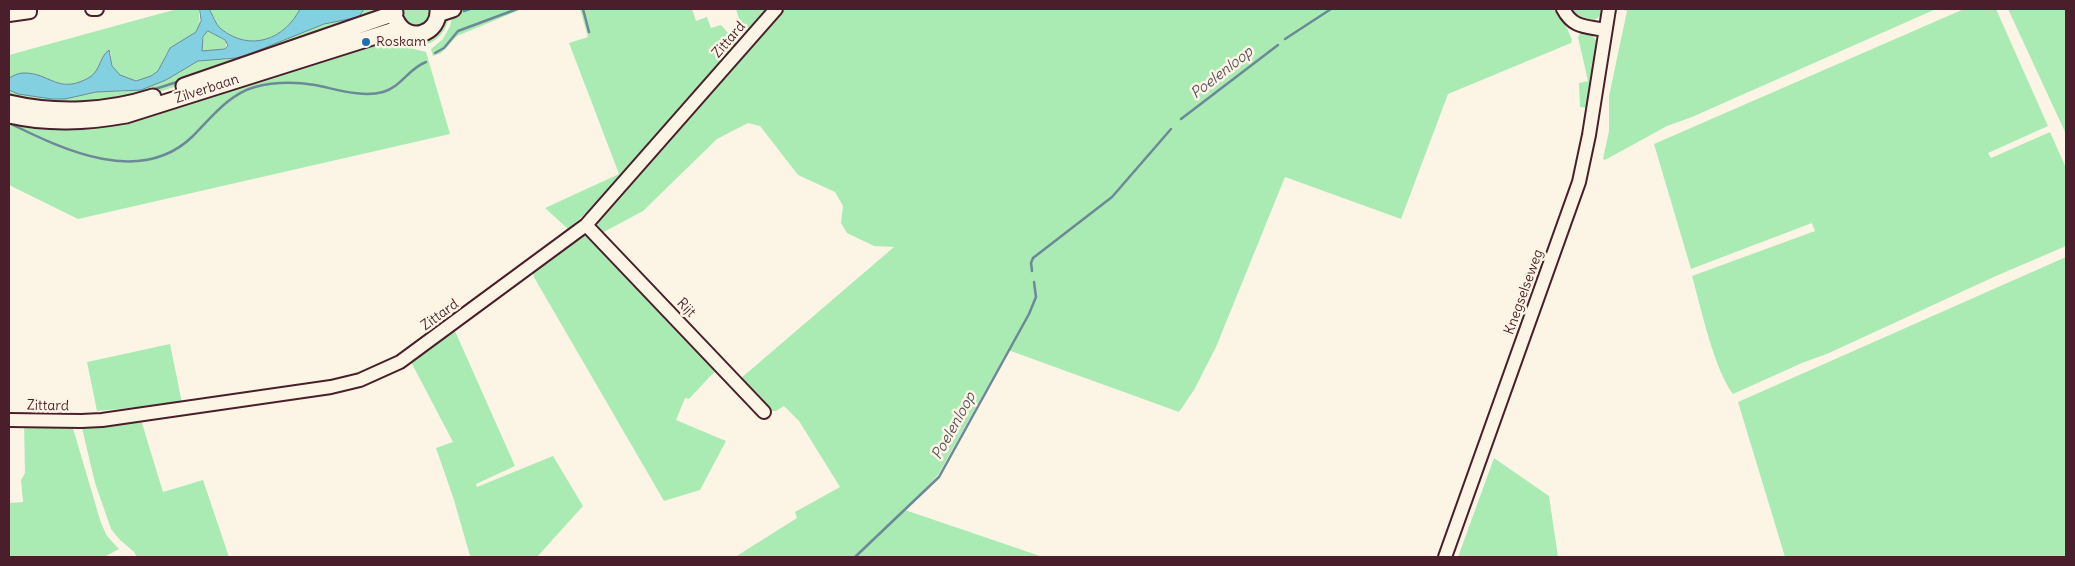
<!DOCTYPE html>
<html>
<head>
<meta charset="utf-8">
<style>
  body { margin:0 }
  #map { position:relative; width:2075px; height:566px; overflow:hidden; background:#fcf5e5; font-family:Delius,sans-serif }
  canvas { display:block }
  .frame { position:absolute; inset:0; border:10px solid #4a1f2b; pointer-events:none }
</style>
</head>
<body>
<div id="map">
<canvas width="2075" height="566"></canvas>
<div class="frame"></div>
</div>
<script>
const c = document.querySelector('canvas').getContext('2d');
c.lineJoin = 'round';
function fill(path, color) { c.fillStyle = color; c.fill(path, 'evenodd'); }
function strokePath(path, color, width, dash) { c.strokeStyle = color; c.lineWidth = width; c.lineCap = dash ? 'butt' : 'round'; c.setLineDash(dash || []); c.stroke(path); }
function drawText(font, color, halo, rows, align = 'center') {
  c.font = font + ' Delius,sans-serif'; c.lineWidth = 5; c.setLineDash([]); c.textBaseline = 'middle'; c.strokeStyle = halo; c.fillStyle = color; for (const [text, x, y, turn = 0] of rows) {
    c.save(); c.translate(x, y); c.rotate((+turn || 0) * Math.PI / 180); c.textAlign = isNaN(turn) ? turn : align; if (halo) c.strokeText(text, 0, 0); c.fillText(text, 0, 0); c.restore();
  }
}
fill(new Path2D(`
  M177,9H200C197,17 203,23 197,31C190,40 175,42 168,51C163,57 163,66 157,72C145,83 121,84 113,67C111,63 111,57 111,52C105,59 101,68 94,74C64,101 41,65 9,78V55Z
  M209,9H300C284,40 250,52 221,29C215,24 213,15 209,9Z
  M364,9H381V13L240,65L147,96L90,107L9,99V90L18,94L52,99H65L96,92L131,91L152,86L198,61L236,58L247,55L324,24L362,14Z
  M402,9H431V18L418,30L402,21Z
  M461,9H522L457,36L441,53L433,56L431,49L443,39L450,26L453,12Z
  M580,9H692L696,21L707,17L711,28L721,25L737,43L602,199L568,229L545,208L619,174L569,43L588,37Z
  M736,9H767L744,35Z
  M782,9H1559L1572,40L1571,43L1448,94L1401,219L1285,177L1216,347L1194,390L1179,412L1008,350L938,475L905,510L1043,557H735L797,518L795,512L840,487L799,421L784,406L776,411H770L740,379L894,247L874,246L847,233L841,223L843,206L835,192L798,175L760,126L748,123L717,139L643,211L602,233L597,225L598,221Z
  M1566,9H1604C1599,20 1592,23 1580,22Z
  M1621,9H1936L1692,117L1667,126L1605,160L1603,159L1609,131V96L1627,11Z
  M1964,9H1996L2048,126L1988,153L1991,158L2050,132L2066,168V246L1996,276L1829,353L1802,363L1733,394C1714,369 1701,308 1692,276L1815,231L1812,223L1691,269L1654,144Z
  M2008,9H2066V134Z
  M449,13C448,41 417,57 395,38L442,21Z
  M1582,30C1591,32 1595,38 1599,45L1590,108L1580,107L1579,83L1588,81L1578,37Z
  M208,31L227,42L225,49L203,52L201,50L204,36Z
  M390,37L398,45L426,52L450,134L78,219L9,185V118L70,124Z
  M583,233L587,234L717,369L689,399L685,398L676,420L726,441L700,490L664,501L535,279L533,274L536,269Z
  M2066,257V557H1785L1738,402Z
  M455,331L515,466L476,484L477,487L553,456L583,506L537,557H466L470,556L454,500L436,448L453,442L411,362Z
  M170,344L182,403L97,411L87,362Z
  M141,420L163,492L203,480L229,557H137L134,552L119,539L111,529L95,483L81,424Z
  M24,423L72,425L101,523L107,536L119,549L104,557H9V503L23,502L21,480L25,473Z
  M1494,458L1549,496L1558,557H1458Z`), '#aaebb3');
const water = new Path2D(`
  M200,9H209C213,15 215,24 221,29C250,52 284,40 300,9H364L359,17L324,24L247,55L236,58L198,61L166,80L141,90L96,92L65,99H52L18,94L9,90V78C13,76 18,73 23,73C50,72 58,96 90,77C100,71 100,56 109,50L112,66L120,75L136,81L151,76L158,71L170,48L196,32L201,21ZM208,31L225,40L228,45L225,49L202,51L203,37Z`);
fill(water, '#82d0e0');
strokePath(water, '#6c8998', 1);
strokePath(new Path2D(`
  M583,9L589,32
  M464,11L470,9
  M1285,39L1331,9
  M435,53L444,48L458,31L517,9
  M152,90L180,81
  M1181,119L1278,45
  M9,123C64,150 141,187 193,136C211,118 229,94 255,87C274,82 296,82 315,85C336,89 362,98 383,92C401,87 409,68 426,62
  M1032,271L1031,263L1033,258L1112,197L1171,129
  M855,557L939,477L1029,314L1036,297L1034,282`), '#6c8998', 2.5);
const minor = new Path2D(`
  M9,9V15L30,12V9
  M92,9H97
  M1563,9C1573,28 1585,26 1605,30
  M586,225L764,412
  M9,420L81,421L102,420L331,387L360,380L400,362L586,225L776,9
  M1445,557L1579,182L1589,135L1609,9`);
const major = new Path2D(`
  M438,14L453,9
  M396,20C407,44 440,35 438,9
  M184,86L395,13
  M9,103C56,114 107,112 153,97
  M9,115C49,124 86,122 126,115L401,28`);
strokePath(minor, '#4a1f2b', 16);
strokePath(major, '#4a1f2b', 19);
strokePath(minor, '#fcf5e5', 12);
strokePath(major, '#fcf5e5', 15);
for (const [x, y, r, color] of [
  [366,42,5,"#1f6fb2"]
]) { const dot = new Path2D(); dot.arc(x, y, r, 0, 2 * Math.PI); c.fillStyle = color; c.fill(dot); strokePath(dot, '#fcf5e5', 2); }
drawText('14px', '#4a1f2b', '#fcf5e5', [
  ["Zittard",729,40,-49],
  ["Zilverbaan",207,89,-18],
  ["Knegselseweg",1524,292,-70],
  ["Rijt",686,308,46],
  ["Zittard",440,315,-36],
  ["Zittard",48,406,1]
]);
drawText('14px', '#4a1f2b', '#fcf5e5', [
  ["Roskam",376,42]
], 'left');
drawText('italic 15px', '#5b5461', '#fcf5e5', [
  ["Poelenloop",1222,73,-38],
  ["Poelenloop",954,426,-61]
]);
</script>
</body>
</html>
